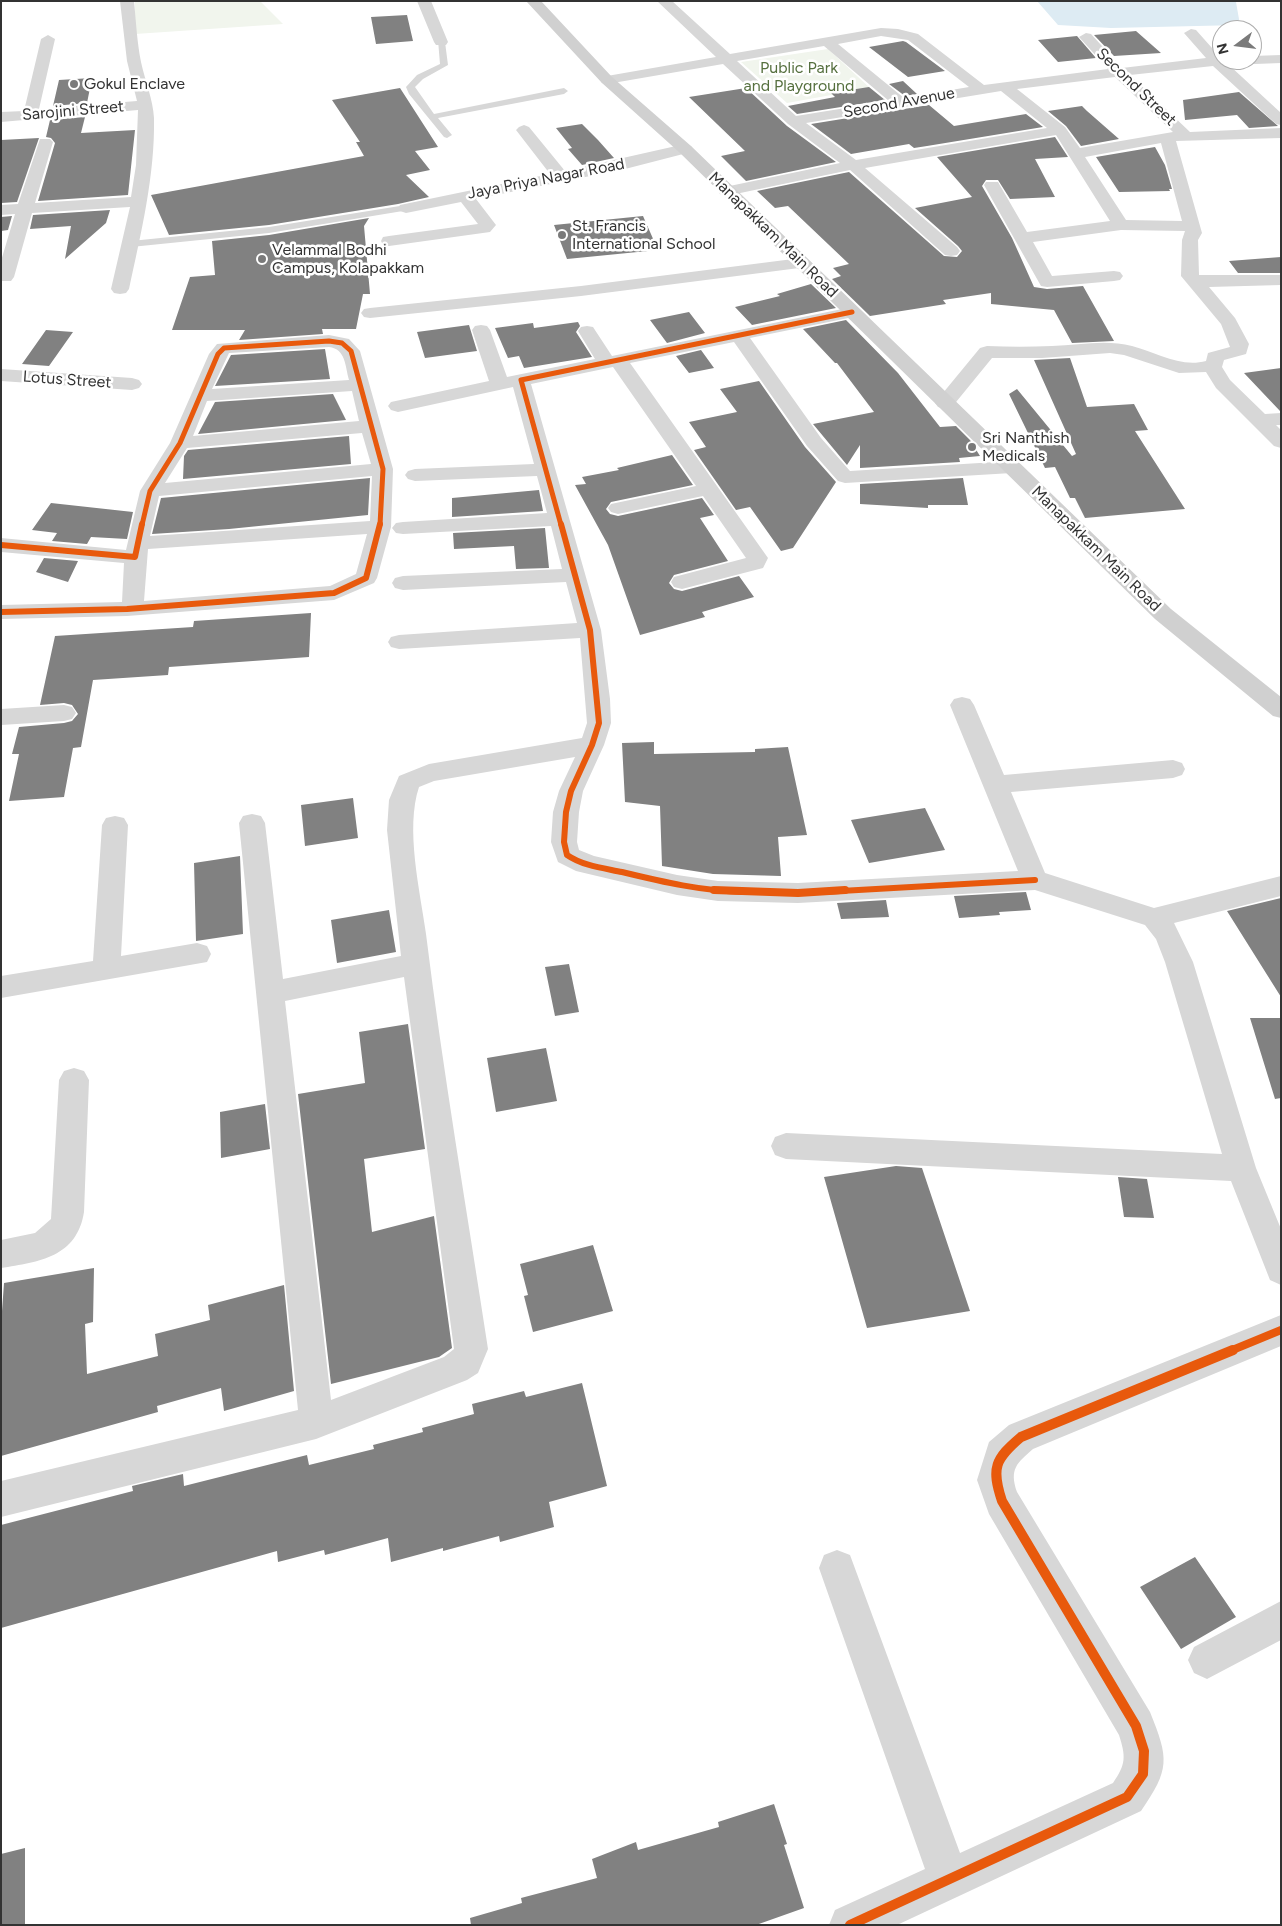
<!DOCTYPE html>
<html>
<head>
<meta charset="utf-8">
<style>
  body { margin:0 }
  #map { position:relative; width:1282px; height:1926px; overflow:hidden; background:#fff; font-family:Figtree,sans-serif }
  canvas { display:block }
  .frame { position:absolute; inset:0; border:2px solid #333; pointer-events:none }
  .north { position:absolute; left:1212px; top:20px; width:50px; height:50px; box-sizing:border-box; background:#fff; border:1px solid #adadad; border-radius:50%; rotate:255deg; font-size:14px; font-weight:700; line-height:20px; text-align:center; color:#333 }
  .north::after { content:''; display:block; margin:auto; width:18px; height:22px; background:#7a7a7a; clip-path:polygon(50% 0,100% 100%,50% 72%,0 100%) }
</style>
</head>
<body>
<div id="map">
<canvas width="1282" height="1926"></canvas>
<div class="frame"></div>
<div class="north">N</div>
</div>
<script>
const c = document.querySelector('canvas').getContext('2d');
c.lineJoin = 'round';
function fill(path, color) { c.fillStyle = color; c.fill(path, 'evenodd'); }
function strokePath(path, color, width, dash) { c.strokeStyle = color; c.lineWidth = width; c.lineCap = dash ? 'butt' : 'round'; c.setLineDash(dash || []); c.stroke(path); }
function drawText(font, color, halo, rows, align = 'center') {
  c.font = font + ' Figtree,sans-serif'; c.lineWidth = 5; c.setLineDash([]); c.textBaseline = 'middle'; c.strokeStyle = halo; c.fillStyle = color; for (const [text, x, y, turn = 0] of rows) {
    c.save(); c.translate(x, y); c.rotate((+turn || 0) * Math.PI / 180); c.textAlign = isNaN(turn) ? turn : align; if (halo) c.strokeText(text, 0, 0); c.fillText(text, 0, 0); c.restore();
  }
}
fill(new Path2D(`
  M135,1H260L283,24L135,34Z
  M828,49L870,88L787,103L741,62Z`), '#f1f5ed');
fill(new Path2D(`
  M1037,1H1233L1236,2L1240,25L1111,28L1058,25Z`), '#ddebf3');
fill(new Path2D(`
  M407,15L413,41L376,44L371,17Z
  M1136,31L1161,53L1114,56L1094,35Z
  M1077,36L1096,58L1058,62L1038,40Z
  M903,41L906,42L945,71L908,77L869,47Z
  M92,78L87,103L53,106L59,80Z
  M903,81L917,94L905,96L889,84Z
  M869,87L885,100L797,114L788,106L835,97L831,93Z
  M400,88L438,147L415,151L430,170L406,175L429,197L398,204L269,225L169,235L151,195L364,156L356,142H360L332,100Z
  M746,88L787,126L836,162L746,181L721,156L745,151L689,97Z
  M1239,92L1278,126L1249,128L1237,115L1185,120L1183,100Z
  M929,105L954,126L1026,114L1043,127L927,146L914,148L909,144L851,154L811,124Z
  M1082,106L1087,111L1119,139L1081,146L1066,126L1048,111Z
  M85,117L81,133L135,130L128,195L38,201L55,143L51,138L46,137L50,120Z
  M582,124L598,140L614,158L582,165L568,149L572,148L556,128Z
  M1055,137L1068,157L1035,159L1055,197L1010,199L998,180H986L982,186L1012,238L1034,287L1047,289L1083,286L1114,341L1072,343L1054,310L991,304V293L943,300L946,304L870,316L832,279L841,276L833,268L849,264L788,206L775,208L757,191L849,172L944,256L957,257L962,251L958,246L915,208L972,197L937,157Z
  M39,138L17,202L1,203V140Z
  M1155,147L1165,165L1172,189H1169L1170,191L1119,192L1096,157Z
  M110,210L106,223L65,259L71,226L30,229L33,215Z
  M12,216L8,230L1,231V217Z
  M643,216L658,250L567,259L554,225Z
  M369,218L364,226L370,294H363L356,329H322L323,334L239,340L245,330H172L190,277L215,275L212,241L269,235Z
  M1281,257V273H1238L1229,261Z
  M811,284L836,308L752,325L735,307L780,296L777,294Z
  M689,312L705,333L667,343L650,320Z
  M846,320L898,373L940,427L956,426L970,440L980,456L959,458L960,462L860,468V445L847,465L813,424L874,412L837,363H835L803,329Z
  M578,322L580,326L576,332L592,357L524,368L519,356L508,358L495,328L533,323L534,328Z
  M469,325L477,351L425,358L417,332Z
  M46,330L73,332L49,366L22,364Z
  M325,349L330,379L215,386L231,355Z
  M701,350L714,368L689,373L676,356Z
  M1070,358L1087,407L1134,404L1148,430L1135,431L1185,509L1085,518L1075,498H1070L1055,467L1045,468L1009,394L1017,389L1072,456L1076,454L1034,360Z
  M1281,368V411H1280L1244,373Z
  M759,381L805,447L836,482L793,548L781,551L750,507L736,510L694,450L706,447L689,422L737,412L720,389Z
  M333,394L346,420L198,434L215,402Z
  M349,436L351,464L183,479L184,456L188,450Z
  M672,455L693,485L611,502L606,509L610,514L618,516L702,498L714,515L700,518L728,561L674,575L669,583L674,589L682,591L739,576L754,597L702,612L705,617L640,635L608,545L575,485L586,484L582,477L619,470L617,468Z
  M370,478L368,515L229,529L152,534L161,498Z
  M963,478L968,505H928V508L860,504V484Z
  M539,490L543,511L452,517V498Z
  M51,503L133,512L127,539L91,537L87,544L52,541L57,533L32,530Z
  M545,528L549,568L516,569L514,546L454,549L453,533Z
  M44,558L78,561L68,582L36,572Z
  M311,613L309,657L169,667L168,675L93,680L81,747L73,748L64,797L9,801L19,754H12L19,727L64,723L72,721L78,714L72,705L64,703L40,705L55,636L193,627L194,621Z
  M654,742V754L755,752V749L788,747L807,835L778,837L781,876L713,874L662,866L660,806L625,802L622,743Z
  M353,798L358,838L305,846L301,805Z
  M925,808L945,850L869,863L851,820Z
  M240,856L243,934L196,941L194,863Z
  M1026,892L1031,910L999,912L1000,915L959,918L954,896Z
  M1281,898V997L1227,911Z
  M886,900L889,917L841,919L837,903Z
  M389,910L396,952L337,963L331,920Z
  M569,964L579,1012L555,1016L545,967Z
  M1250,1018H1281V1098L1275,1099Z
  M408,1024L425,1149L364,1159L372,1232L434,1216L452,1348L439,1357L331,1384L298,1094L365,1083L359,1032Z
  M546,1048L557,1101L496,1112L487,1058Z
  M265,1104L270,1149L221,1158L220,1112Z
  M896,1166L922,1168L970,1311L867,1328L824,1177Z
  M1118,1177L1147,1179L1154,1218L1124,1217Z
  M593,1245L613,1311L533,1332L524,1296L528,1295L520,1264Z
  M94,1268L93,1322L85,1324L87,1374L158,1356L155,1334L210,1320L208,1305L284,1285L294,1391L224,1411L221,1388L157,1406L158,1412L1,1456V1325L4,1283Z
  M582,1383L607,1486L549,1502L554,1527L500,1542L499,1536L443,1551V1548L391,1562L388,1538L325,1555L324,1550L278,1562L277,1551L1,1628V1525L133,1491L132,1486L183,1474L184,1486L307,1455L309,1465L374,1449L373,1445L423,1432L422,1428L474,1414L472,1404L524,1391L526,1397Z
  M1195,1557L1236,1617L1181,1649L1140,1587Z
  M774,1804L787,1844L784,1845L804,1908L756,1925H471L470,1918L522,1903L521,1898L597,1878L592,1859L636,1842L638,1850L719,1827L718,1822Z
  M25,1848V1925H1V1854Z`), '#818181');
fill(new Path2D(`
  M438,40L445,42L448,65L423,79L415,87L434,114L564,88L568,91L564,94L438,118L452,135L447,138L444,137L409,94L406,87L417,75L440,64Z
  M406,205L411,208L409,210L269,233L131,247L126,244L131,241L269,227Z`), '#d7d7d7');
fill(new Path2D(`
  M120,1H134C136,21 137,42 141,62C145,81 153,99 154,118C155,176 141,233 129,289L126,293L120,294L114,293L111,289L130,207L32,213L14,277L11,281H1V261L15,214L1,215V205L18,204L40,139H50L53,142L35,203L131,197L136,165L138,110L1,122V112L24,111L41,39L48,35L55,39L39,109L137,101L127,61Z
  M417,1H431L448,42L446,45H436L434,42Z
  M657,1H672L730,54L881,28L898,29L918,34L984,85L1108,69L1079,37L1086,33L1091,34L1122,68L1206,58L1184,33L1191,29L1196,30L1220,57H1222V60H1252V56L1281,55V63L1229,65L1281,113V125L1276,124L1213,66L1130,75L1190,132L1281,128V138L1176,141L1202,233L1198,240L1199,275H1281V285L1209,287L1235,318L1249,344L1246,354L1224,360L1222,367L1230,380L1265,414L1281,413V425H1276L1281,430V448L1274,446L1216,388L1206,372L1179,373L1124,355L1110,353L1042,358H992L952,407L945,409L938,407L935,403L938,399L980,348L987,346C1009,347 1030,347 1052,346C1079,345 1106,339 1132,346C1156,352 1180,368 1206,361L1208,353L1230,347L1221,324L1181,276L1182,240L1185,231L1121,230L1033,242L1052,276L1114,271L1120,272L1123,276L1120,280L1114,281L1047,287L1041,286L984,185L986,182H998L1027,232L1110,221L1056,135L865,168L957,247L960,251L957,255L951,256L945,255L850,170L726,196L720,194L718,191L720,188L840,163L788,124L723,64L607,84L602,83L600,80L602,77L607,76L716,57ZM881,36L908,40L969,87L904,98L838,44ZM824,46L889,101L796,116L737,61ZM1115,77L1173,132L1080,148L1065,127L1017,89ZM1001,91L1047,128L856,160L806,123ZM1161,143L1182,221L1126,220L1085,157Z
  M524,125L529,127L565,171L685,144L691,146L693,149L691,152L625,169L476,199L496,225L490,232L389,246L383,245L381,241L383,237L389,236L478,224L461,202L406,213L400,211L398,208L400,205L550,174L516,130L519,127Z
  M801,258L807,259L810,263L807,267L581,296L370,318L364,317L361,313L364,309L370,308L581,286Z
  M852,307L858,308L861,312L858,316L750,338L821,438L850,471L1012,461L1019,463L1022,467L1019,471L1012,473L845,483L838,481L807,446L734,342L630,363L768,558L763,568L682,589L674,587L671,582L674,577L746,558L703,496L618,514L611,512L608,508L611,504L696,486L613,367L531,384L601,630L610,699L611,723L604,745L583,791L579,812L577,842L579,850L594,856L677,875L718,881L798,883L1018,871L950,705L954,699L962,697L970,699L974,705L1004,775L1173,760L1182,763L1185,769L1182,775L1173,778L1011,792L1045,873L1154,908L1281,876V896L1174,923L1193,962L1256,1168L1281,1229V1285L1270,1280L1231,1181L786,1159L775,1155L771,1146L775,1137L786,1133L1222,1154L1165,962L1156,939L1145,925L1035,890L798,903L718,901L677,895L576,871L558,862L551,842L553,812L559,791L575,757L434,781L419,787C405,829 420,890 426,934C443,1072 467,1211 488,1349L478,1373L467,1380L316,1439L1,1517V1481L298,1410L239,823L243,816L252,814L261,816L265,823L283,979L401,956L387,830L389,800L399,776L429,764L582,738L587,723L580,638L399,649L391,647L388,642L391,637L399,635L577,623L566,582L403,590L395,588L392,583L395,578L403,576L562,569L551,526L403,534L396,533L392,528L396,523L403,522L547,513L537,476L415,481L408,479L405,475L408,471L415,469L534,464L513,387L398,412L391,410L388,406L391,402L489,381L472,330L475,326L481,325L487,326L490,330L507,377L595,359L578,331L581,327L587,326L593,327L612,356ZM404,977L454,1349L444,1357L331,1400L285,1001Z
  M329,335L349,339L360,351L393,469L391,527L377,578L374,583L334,600L127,616L1,619V605L122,602L124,563L1,552V538L126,550L140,491L170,443L209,354L217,344ZM329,347C346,349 345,366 349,380L212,389L229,353ZM352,391L359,421L193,436L207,401ZM362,433L371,464L165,483L187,448ZM372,476L370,521L150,536L159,496ZM367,534L356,574L330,586L144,601L148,549Z
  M1,369L132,378L139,380L142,384L139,388L132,390L1,381Z
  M64,705L72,707L76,713L72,719L64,721L1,725V709Z
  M115,816L124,818L128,825L121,956L197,943L207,946L211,954L207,962L1,998V976L93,961L102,825L106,818Z
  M74,1068L84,1071L89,1080L84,1212C77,1257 39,1262 1,1268V1240L35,1233L51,1219L59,1080L64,1071Z
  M1281,1315V1346L1033,1449C1017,1463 1009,1469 1017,1492L1150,1712C1169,1759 1170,1769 1141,1811L897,1925H829L835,1910L925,1869L819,1568L824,1555L837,1550L850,1555L960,1853L1113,1783C1126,1764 1126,1757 1119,1735L989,1514L977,1480L989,1442L1009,1425Z
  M1281,1601V1640L1207,1679L1194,1673L1188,1660L1194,1647Z`), '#d7d7d7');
fill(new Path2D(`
  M526,1H541L612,77L691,146L1171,609L1281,697V718L1273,716L1155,619L679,152L602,83Z`), '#d0d0d0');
strokePath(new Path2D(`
  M142,525L150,491L180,443L218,354L224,348L329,341L342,343L351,351L383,469L380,525
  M561,525L521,380L852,312`), '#e8590c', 5);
strokePath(new Path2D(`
  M561,524L590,630L599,723L592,745L571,791L566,812L564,842L567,855C583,866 603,868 622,872C663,882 702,891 744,892
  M1,545L135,557L142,524
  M1,612L127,609L334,593L366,578L380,524
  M823,892L1035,880`), '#e8590c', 6);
strokePath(new Path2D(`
  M714,890L798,893L845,890
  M1230,1351L1281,1330`), '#e8590c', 8);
strokePath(new Path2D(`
  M850,1925L1127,1797L1143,1774L1144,1751L1136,1726L1002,1501C991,1468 995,1459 1021,1437L1233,1350`), '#e8590c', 10);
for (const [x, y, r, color] of [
  [74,84,5,"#7a7a7a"],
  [562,235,5,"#7a7a7a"],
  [262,259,5,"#7a7a7a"],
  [972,447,5,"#7a7a7a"]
]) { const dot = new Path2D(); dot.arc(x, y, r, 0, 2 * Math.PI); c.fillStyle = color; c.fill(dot); strokePath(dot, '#fff', 2); }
drawText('16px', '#56703f', '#fff', [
  ["Public Park",799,68],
  ["and Playground",799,86]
]);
drawText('16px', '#333', '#fff', [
  ["Gokul Enclave",84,84],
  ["St. Francis",572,226],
  ["International School",572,244],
  ["Velammal Bodhi",272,250],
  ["Campus, Kolapakkam",272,268],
  ["Sri Nanthish",982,438],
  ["Medicals",982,456]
], 'left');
drawText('16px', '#333', '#fff', [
  ["Second Street",1136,87,44],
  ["Second Avenue",899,103,-10],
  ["Sarojini Street",73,111,-5],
  ["Jaya Priya Nagar Road",546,179,-11],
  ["Manapakkam Main Road",773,235,44],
  ["Lotus Street",67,380,4],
  ["Manapakkam Main Road",1096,549,44]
]);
</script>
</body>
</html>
